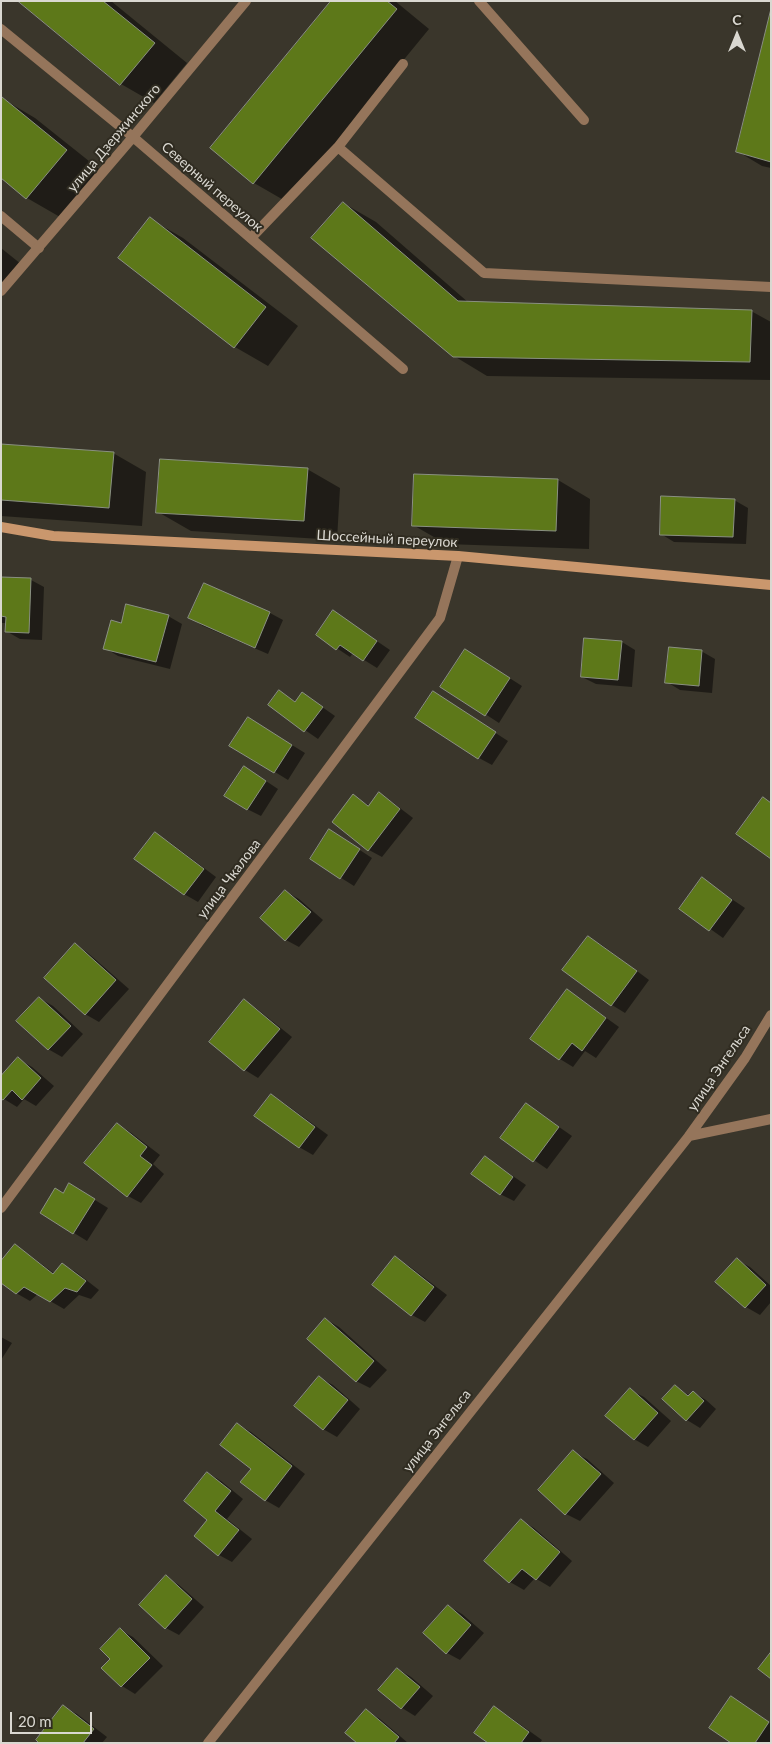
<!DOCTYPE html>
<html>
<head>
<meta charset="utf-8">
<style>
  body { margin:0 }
  #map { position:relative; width:772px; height:1744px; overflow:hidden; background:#3a362b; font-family:Lato,sans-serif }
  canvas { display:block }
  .frame { position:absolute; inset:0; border:2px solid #dad8d1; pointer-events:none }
  .north { position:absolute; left:712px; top:10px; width:50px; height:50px; -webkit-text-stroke:4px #302c21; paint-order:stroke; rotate:0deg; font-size:14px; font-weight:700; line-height:20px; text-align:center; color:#dad8d1 }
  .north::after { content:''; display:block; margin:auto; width:18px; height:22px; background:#dad8d1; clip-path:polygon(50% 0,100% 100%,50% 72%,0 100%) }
  .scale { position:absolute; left:10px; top:1712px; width:82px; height:22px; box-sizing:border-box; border:2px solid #dad8d1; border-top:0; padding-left:6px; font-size:15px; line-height:18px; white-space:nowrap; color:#dad8d1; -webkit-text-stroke:4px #302c21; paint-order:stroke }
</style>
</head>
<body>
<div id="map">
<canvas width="772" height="1744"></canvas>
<div class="frame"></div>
<div class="north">С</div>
<div class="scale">20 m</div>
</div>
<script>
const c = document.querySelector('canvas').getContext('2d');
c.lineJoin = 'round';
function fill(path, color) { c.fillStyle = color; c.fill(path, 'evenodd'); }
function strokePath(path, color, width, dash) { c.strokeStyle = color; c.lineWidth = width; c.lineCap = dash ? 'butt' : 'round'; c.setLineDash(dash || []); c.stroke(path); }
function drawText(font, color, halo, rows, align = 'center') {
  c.font = font + ' Lato,sans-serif'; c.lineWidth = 4; c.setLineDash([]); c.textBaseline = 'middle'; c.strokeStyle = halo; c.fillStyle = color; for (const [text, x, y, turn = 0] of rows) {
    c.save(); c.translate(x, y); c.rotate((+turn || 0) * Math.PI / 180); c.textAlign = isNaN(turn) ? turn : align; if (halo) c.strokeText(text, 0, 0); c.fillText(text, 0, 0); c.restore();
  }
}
fill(new Path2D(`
  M20,1H111L187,63L154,103L121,84Z
  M333,1H395L429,29L287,202L254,183Z
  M771,15V168L762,166L737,151Z
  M3,99L35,118L99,169L60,217L27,198L1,177V100Z
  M343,203L376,222L469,303L751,311L771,322V380L487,376L454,356Z
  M150,219L183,238L298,326L268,366L235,347L120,258Z
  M1,248L21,264L1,288Z
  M1,445L113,453L146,472L142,526L1,516Z
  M307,469L340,488L337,540L191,531L158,512Z
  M558,480L590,499L589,549L446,544L413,525Z
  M734,500L748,508L746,544L674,542L661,534Z
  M1,578L31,580L44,587L42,640L20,639L6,631L7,623H1Z
  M204,585L270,613L283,620L268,654L203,626L190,618Z
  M334,612L390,650L377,668L353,653L350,657L317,635Z
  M168,616L182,624L170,669L118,656L105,648L122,625Z
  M622,642L635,650L632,687L596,684L582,677Z
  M701,651L715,659L712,693L680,690L667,682Z
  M478,658L522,686L499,723L442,686Z
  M279,692L296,702H315L335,716L318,739L269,705Z
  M446,701L508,741L492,765L479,758Z
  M261,726L305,753L288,780L231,745Z
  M257,775L278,789L261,816L247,809Z
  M379,794L392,802L413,818L382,857L369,850L353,796L370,806Z
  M155,834L168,841L216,877L198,902L184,894Z
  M343,839L372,858L354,886L311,859Z
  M702,879L745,908L723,938L681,908Z
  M285,891L299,899L323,920L299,947L286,940Z
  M588,937L602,945L649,980L625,1013L612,1005L564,970Z
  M75,945L88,953L129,989L99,1022L85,1014Z
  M567,991L580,999L619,1027L596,1058L585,1051L573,1067L560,1059Z
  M39,998L53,1006L83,1034L62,1057L48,1049Z
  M244,1001L257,1009L292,1037L258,1078L245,1070L211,1042Z
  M18,1059L32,1067L54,1086L36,1106L24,1099L17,1107L4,1099Z
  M271,1095L284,1103L328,1135L313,1155L299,1147Z
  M526,1104L572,1136L547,1169L502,1138Z
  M117,1124L130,1132L160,1155L153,1164L164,1174L141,1203L128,1196Z
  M485,1157L526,1185L514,1201L500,1194Z
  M82,1192L108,1208L87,1241L42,1213Z
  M15,1246L28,1254L55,1274L62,1264L76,1272L99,1290L91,1299L79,1295L64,1309L38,1294L30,1301L16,1293Z
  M396,1258L409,1266L447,1295L425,1322L412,1315Z
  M737,1260L750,1267L771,1286V1302L760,1315L746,1307L717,1282Z
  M325,1319L339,1327L387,1370L370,1388L356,1381Z
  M1,1337L12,1343L1,1360Z
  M320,1378L333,1385L360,1409L337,1437L323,1429Z
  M675,1386L690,1396L693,1392L706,1400L716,1409L700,1428L687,1420Z
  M630,1390L644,1397L671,1421L648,1447L634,1439Z
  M237,1424L251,1432L305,1474L279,1508L265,1500L242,1482L253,1468Z
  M573,1452L587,1459L614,1483L580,1521L566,1514Z
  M208,1473L221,1481L243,1499L227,1519L252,1539L232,1562L219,1555L209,1520Z
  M521,1520L534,1528L572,1561L550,1587L535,1578L524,1590L510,1582L485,1561Z
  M166,1577L179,1585L204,1607L179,1635L166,1628Z
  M448,1606L462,1614L484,1633L460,1660L447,1653Z
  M120,1630L133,1637L163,1666L135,1694L122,1686L103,1668L111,1659Z
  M398,1669L411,1677L433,1696L415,1716L402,1708Z
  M732,1698L771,1723V1743H733Z
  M64,1707L77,1714L107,1737L102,1743H41Z
  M494,1708L507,1715L542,1740L540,1743H490Z
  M367,1711L380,1719L408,1743H359Z`), '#0007');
const building = new Path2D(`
  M18,1H103L155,43L120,85Z
  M331,1H387L397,9L253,184L210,148Z
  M771,9V162L736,152Z
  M2,97L67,150L26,199L1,178Z
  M343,202L458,301L752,310L750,362L453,357L311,238Z
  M150,217L266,307L234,348L118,258Z
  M1,444L114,452L109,508L1,500Z
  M160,459L308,468L304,521L156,513Z
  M414,474L558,479L556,531L412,526Z
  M661,496L735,499L733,537L660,535Z
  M1,577L31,578L29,633L5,632L6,617L1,616Z
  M204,583L270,612L255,648L188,618Z
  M126,604L169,615L156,662L103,649L111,620L121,623Z
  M333,610L377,641L363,661L340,645L336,650L316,635Z
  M584,638L622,641L618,680L581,677Z
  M669,647L702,650L699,686L665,683Z
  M465,649L510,678L485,716L440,687Z
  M279,690L295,702L302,692L323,707L304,732L268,705Z
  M433,691L496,732L478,759L415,718Z
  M248,717L292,745L274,773L229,746Z
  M244,766L266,781L247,810L224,796Z
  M379,792L400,809L368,851L332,822L353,794L368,806Z
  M763,797L771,803V859L736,834Z
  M329,829L360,849L340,879L310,859Z
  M155,832L204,869L184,895L134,859Z
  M702,877L732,900L709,931L679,909Z
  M285,890L311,912L285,941L260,918Z
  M588,936L637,971L611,1006L562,970Z
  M75,943L116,980L85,1015L44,978Z
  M567,989L606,1018L582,1051L572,1043L559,1060L530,1039Z
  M39,997L71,1026L48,1050L16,1021Z
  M244,999L280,1029L244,1071L209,1042Z
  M18,1057L41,1078L22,1100L12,1090L3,1100L1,1099V1076Z
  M271,1094L315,1127L299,1148L254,1116Z
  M526,1103L559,1127L533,1162L500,1138Z
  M117,1123L147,1147L140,1156L152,1165L127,1197L84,1163Z
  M485,1156L513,1177L500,1195L471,1174Z
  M69,1183L95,1199L73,1234L40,1213L55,1188L63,1193Z
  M15,1244L53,1274L62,1263L86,1281L77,1292L65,1288L50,1302L24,1287L16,1294L1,1283V1261Z
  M395,1256L434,1287L411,1316L372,1285Z
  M737,1258L766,1285L745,1308L715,1282Z
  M325,1318L374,1361L356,1382L307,1339Z
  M319,1376L348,1400L323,1430L294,1406Z
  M675,1385L688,1396L693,1391L704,1401L686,1421L662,1399Z
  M630,1388L658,1413L634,1440L605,1416Z
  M237,1423L292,1466L265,1501L240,1482L251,1469L220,1445Z
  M573,1450L601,1474L565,1515L538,1490Z
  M207,1472L231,1491L215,1511L239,1530L218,1556L194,1536L207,1520L184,1501Z
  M521,1519L560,1552L536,1580L522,1569L509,1583L484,1561Z
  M166,1575L192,1599L165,1629L139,1605Z
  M448,1605L471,1625L446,1654L423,1633Z
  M120,1628L150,1658L121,1687L101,1668L110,1659L100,1649Z
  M771,1652V1679L758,1669Z
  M397,1668L420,1687L401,1709L378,1690Z
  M731,1696L769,1722L755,1743H731L709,1728Z
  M63,1705L94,1729L83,1743H39L36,1740Z
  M494,1706L529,1732L521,1743H488L474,1733Z
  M366,1709L399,1737L394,1743H357L345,1733Z`);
fill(building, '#5d7819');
strokePath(building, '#8a9082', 1);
strokePath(new Path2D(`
  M338,147L403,64
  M1,216L39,248
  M251,238L338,147L484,273L771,287`), '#95755b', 10);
strokePath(new Path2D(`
  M479,1L584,120
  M1,29L133,137L403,369
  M1,291L133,137L246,1
  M689,1136L745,1058L771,1015
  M1,1208L440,618L458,556
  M208,1743L689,1136L771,1119`), '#95755b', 10);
strokePath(new Path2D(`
  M1,527L53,536L458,556L771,585`), '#ca976d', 10);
drawText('14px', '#dad8d1', '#302c21', [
  ["улица Дзержинского",114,138,-50],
  ["Северный переулок",212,187,41],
  ["Шоссейный переулок",387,539,3],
  ["улица Чкалова",229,879,-53],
  ["улица Энгельса",719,1068,-56],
  ["улица Энгельса",437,1431,-52]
]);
</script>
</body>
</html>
